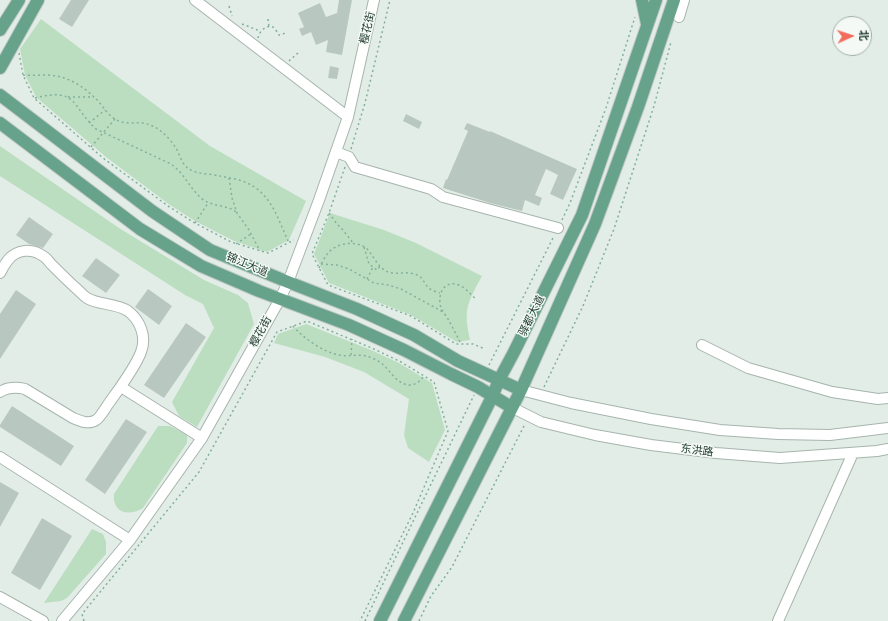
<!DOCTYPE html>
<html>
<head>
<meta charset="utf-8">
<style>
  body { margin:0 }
  #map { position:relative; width:888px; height:621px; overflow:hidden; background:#e3ede7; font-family:Signika,"Noto Sans SC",sans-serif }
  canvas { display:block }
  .north { position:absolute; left:832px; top:16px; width:40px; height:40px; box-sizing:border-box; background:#f4f9f6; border:1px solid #a0aea8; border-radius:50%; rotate:87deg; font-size:11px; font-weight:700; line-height:16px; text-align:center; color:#233e33 }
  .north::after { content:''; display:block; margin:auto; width:14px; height:18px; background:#f26c5c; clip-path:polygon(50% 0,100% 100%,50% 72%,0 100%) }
</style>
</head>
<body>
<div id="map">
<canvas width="888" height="621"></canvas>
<div class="north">北</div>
</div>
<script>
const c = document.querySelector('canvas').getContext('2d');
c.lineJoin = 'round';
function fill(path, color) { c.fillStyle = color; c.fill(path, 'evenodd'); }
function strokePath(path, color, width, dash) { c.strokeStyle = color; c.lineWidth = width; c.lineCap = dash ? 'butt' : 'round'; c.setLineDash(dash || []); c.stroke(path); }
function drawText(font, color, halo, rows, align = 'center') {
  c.font = font + ' Signika,"Noto Sans SC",sans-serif'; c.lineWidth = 3; c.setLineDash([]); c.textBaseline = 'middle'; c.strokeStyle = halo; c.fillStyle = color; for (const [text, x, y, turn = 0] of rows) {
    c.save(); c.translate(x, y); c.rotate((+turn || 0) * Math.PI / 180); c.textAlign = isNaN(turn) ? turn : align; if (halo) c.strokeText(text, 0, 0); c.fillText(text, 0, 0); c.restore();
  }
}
fill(new Path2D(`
  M41,19L210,146L306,201L289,240L267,252L234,241L195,221L170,205L106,157L36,97L25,75L20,49Z
  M0,146L119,228L204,280L238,295L248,303L254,324L197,427L179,416L172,402L214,328L203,304L185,295L0,176Z
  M330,213L384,230L416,243L482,276C476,287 469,299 467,311C466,321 468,330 470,340L457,342L411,315L329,283L314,254Z
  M306,324L371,350L399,363L432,383L445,430L429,462L408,448L404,435L409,399L364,372L325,357L274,343L278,334Z
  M158,426H170L187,435V443L143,508C129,517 112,513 114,494Z
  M92,529L103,534L106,542V554L67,598L61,601L44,603Z`), '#bcdec0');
fill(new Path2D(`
  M71,0H89L72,27L59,19Z
  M339,0H352L342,55L326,52L328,40L316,45L311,32L302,36L299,29L304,27L298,13L320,3L326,17L337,13Z
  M330,66L339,68L337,79L328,78Z
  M406,114L422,122L419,129L403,121Z
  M467,123L490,132V131L577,169L563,200L550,194L558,175L546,169L535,195L542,198L539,206L525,200L522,211L490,203L443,188L446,179L447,180L468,131L464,129Z
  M29,217L53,234L43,248L29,244L16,235Z
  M96,258L120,275L106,293L82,276Z
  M148,289L172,306L159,325L135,307Z
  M16,290L36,304L0,359V314Z
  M186,323L206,337L164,398L144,385Z
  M12,406L74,446L61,466L0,427V425Z
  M126,419L147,432L105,494L85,480Z
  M0,482L19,493L0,527Z
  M42,518L72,536L40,590L11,573Z`), '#b8c8c0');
const minor = new Path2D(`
  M195,0L348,117
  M679,17L684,0
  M336,152L349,157L355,167L431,189L443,197L558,228
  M0,273C2,269 5,264 8,260C17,249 32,248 43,256C47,258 49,262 52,265C60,273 69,282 78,290C81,293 84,296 87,298C98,305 116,303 128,311C140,320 147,337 141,352C135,368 119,389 109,403C106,407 100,418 96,420C89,425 80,421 73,418L25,389C16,387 8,387 0,392
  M702,345L748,368L832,392L878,399L888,398
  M121,387L202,438
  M521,390L571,403L651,419L720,430L778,434L830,435L888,428
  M511,407L541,422L595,435L651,445L716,453L780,458L877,451L888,449
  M0,457L130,540
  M0,597L43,621
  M62,621L130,540L202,438L280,299L288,282L319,200L348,117L374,0
  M778,621L853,453`);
const major = new Path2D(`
  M642,0L647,24
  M0,30L19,0
  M0,68L38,0
  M0,95L152,211L210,250L288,282L357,309L414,335L458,361L521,390
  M0,123L140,229L201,266L259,291L349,325L404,350L451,374L478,387L511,407
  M380,621L493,395L499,380L514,352L582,215L656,0
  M404,621L521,390L595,224L638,107L674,0`);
strokePath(minor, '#a6b5ad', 12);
strokePath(major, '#c1c9c6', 14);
strokePath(new Path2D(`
  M229,6L232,16
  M268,19L269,27
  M242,24L260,31
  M258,38C259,32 266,24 273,27C276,29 277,33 279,35H281L285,33
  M19,53L23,75L34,98L103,158L168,206L193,222L231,242L268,253L294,240
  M289,61L298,53
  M23,75C33,76 47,74 56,76C70,78 83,87 93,96C103,104 107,118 122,122C125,123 130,123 134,123C144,122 154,125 162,132C167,136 172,142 176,148C180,155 182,166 191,170C197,174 212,174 220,176C229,178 239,179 247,183C272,194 278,220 289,243
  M68,97H94
  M35,98C78,87 71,106 96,129L171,164C184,173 189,187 200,197C208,205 219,205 229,208C232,209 235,211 237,213
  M89,123L105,110
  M91,147L115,119
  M351,149L365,103L390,0
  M345,167L329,213L312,254L328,285L411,316L456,344H473L485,349
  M229,178L232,198L237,213L249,230L260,251
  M329,213L337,224L342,229L354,244
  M562,220L570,203L606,108L635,17
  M195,223L208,203
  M236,244L251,234
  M364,247L369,264L377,270L380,266
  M321,264L337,265L349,269L374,283L388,285L401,289L445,313
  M319,268C322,263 325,256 329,252C338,242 359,240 368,250C374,257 378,267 386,271C396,276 407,270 417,275C423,277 424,284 429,288C432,291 437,292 440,293
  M367,279L373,267
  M293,326C303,338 323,352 339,355C348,357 358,354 366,356C370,357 375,359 378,361C389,367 395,384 409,385C416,385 420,381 424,376
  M460,342C456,334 452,326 448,319C446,316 443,312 441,308C437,296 443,279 459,285C466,288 470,294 476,299
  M351,355L352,339
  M489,365L554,236
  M544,387L583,306L614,229L654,106L671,42
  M84,621L82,614L199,472L277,332L307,321L374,349L401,362L434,382L448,431L413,513L360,621
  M365,621L474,395
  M419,621L431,596L452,567L525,424`), '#83b09c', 1.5, [2, 3]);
strokePath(minor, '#fff', 10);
strokePath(major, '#67a28b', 12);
drawText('11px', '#233e33', '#f4f9f6', [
  ["樱花街",368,28,-77],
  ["锦江大道",247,265,23],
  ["驿都大道",532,316,-64],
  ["樱花街",261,332,-61],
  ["东洪路",697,451,7]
]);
</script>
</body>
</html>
